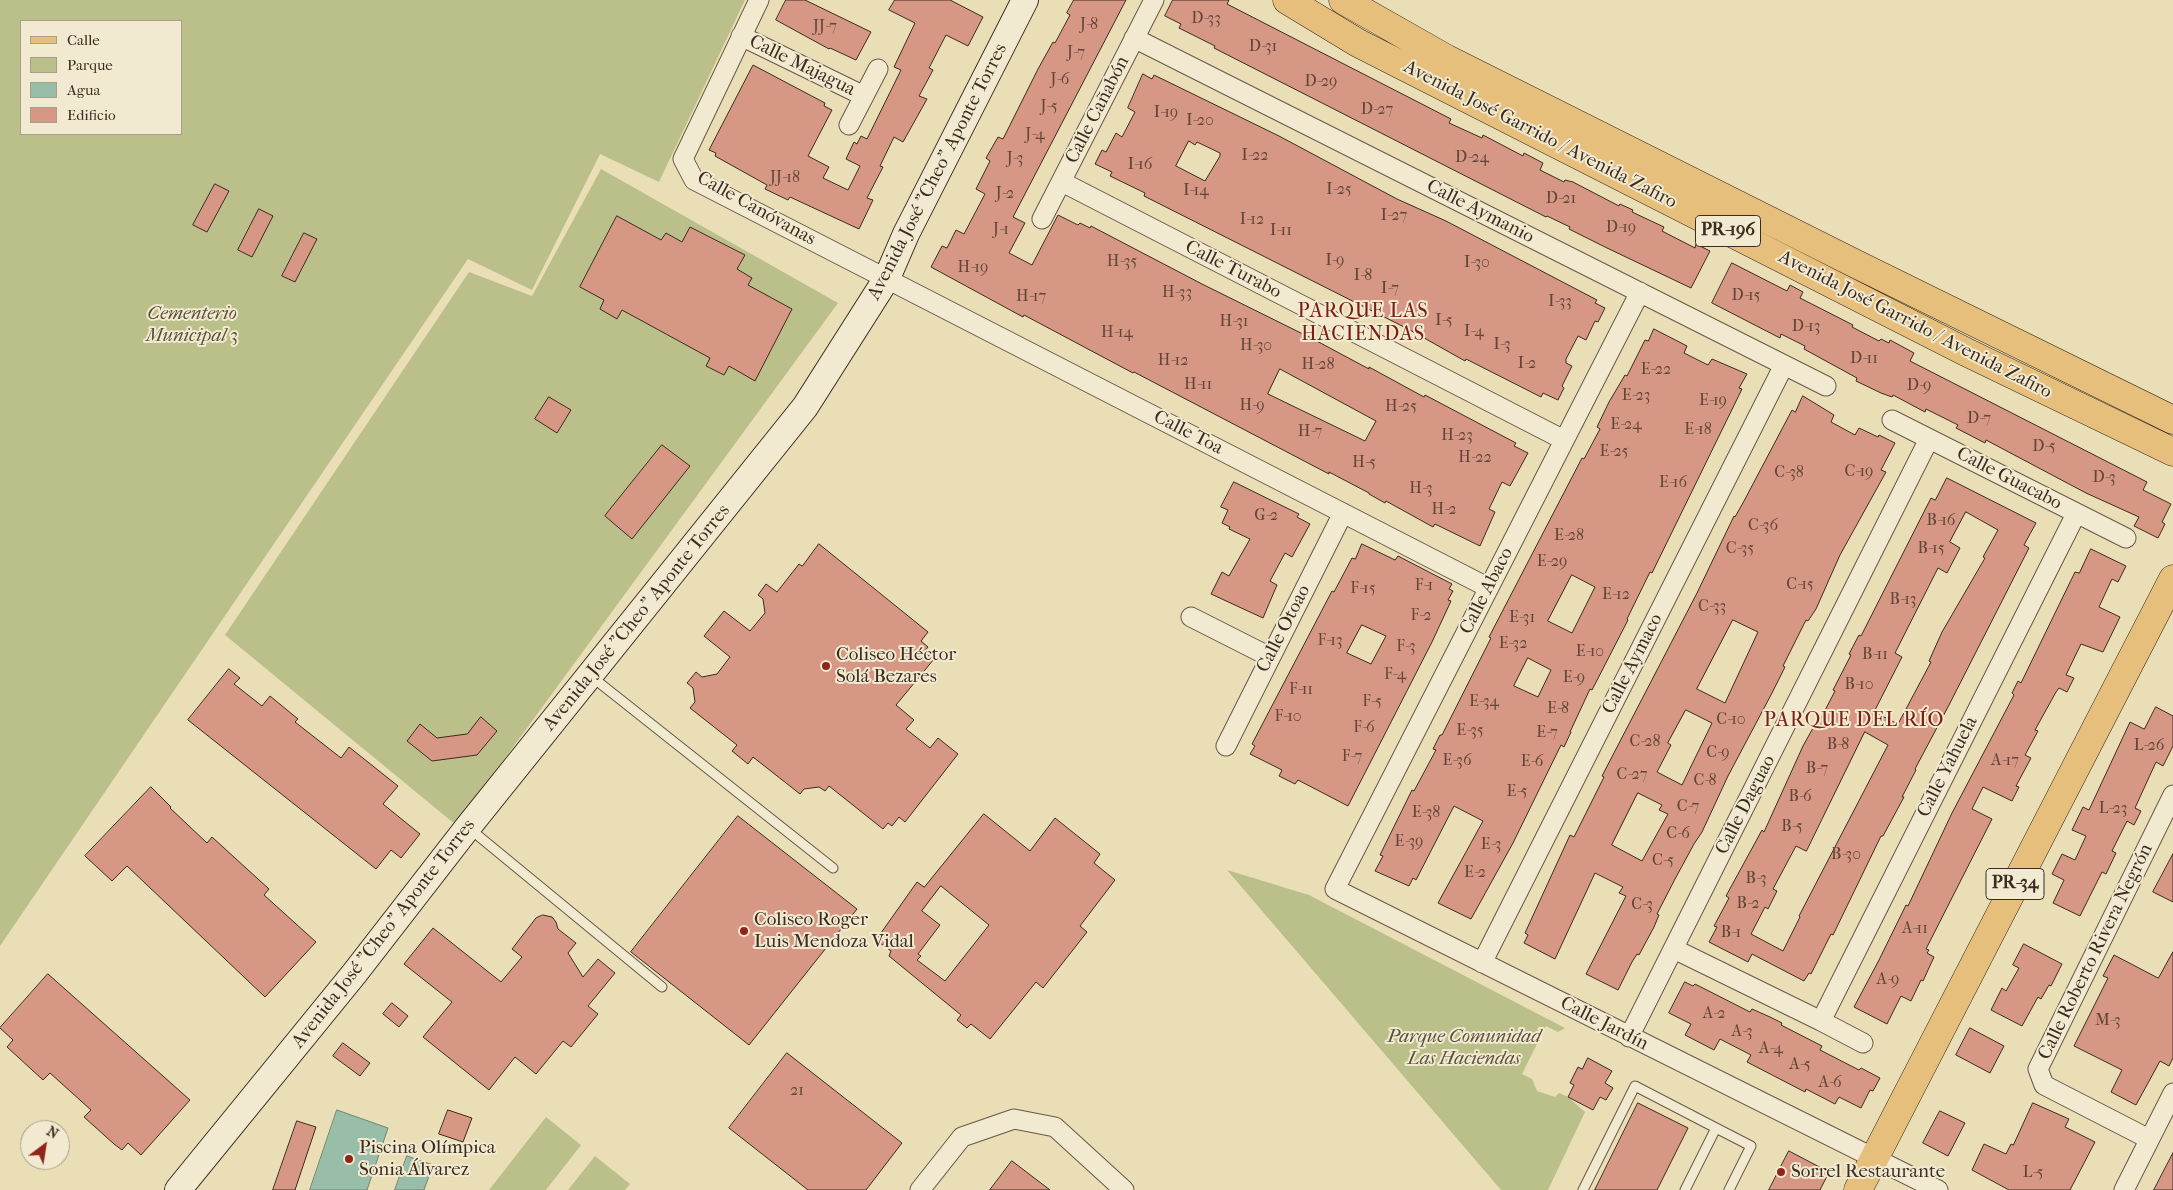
<!DOCTYPE html>
<html>
<head>
<meta charset="utf-8">
<style>
  body { margin:0 }
  #map { position:relative; width:2173px; height:1190px; overflow:hidden; background:#eadeb6; font-family:"IM FELL French Canon",serif }
  canvas { display:block }
  .legend { position:absolute; left:20px; top:20px; width:162px; height:115px; box-sizing:border-box; background:#f1ead0; border:1px solid #a99e8a; margin:0; padding:6px 9px; list-style:none; font-size:15px; color:#3c2b20 }
  .legend li { display:flex; align-items:center; gap:10px; height:25px }
  .legend b { width:25px; border:1px solid #a99e8a }
  .north { position:absolute; left:20px; top:1120px; width:50px; height:50px; box-sizing:border-box; background:#f1ead0; border:1px solid #a99e8a; border-radius:50%; rotate:31deg; font-size:14px; font-weight:700; line-height:20px; text-align:center; color:#3c2b20 }
  .north::after { content:''; display:block; margin:auto; width:18px; height:22px; background:#8f2418; clip-path:polygon(50% 0,100% 100%,50% 72%,0 100%) }
</style>
</head>
<body>
<div id="map">
<canvas width="2173" height="1190"></canvas>
<ul class="legend">
<li><b style="height:6px;background:#e5bf7b"></b>Calle</li>
<li><b style="height:14px;background:#bbc08b"></b>Parque</li>
<li><b style="height:14px;background:#98bda9"></b>Agua</li>
<li><b style="height:14px;background:#d69784"></b>Edificio</li>
</ul>
<div class="north">N</div>
</div>
<script>
const c = document.querySelector('canvas').getContext('2d');
c.lineJoin = 'round';
function fill(path, color) { c.fillStyle = color; c.fill(path, 'evenodd'); }
function strokePath(path, color, width, dash) { c.strokeStyle = color; c.lineWidth = width; c.lineCap = dash ? 'butt' : 'round'; c.setLineDash(dash || []); c.stroke(path); }
function drawText(font, color, halo, rows, align = 'center') {
  c.font = font + ' "IM FELL French Canon",serif'; c.lineWidth = 4; c.setLineDash([]); c.textBaseline = 'middle'; c.strokeStyle = halo; c.fillStyle = color; for (const [text, x, y, turn = 0] of rows) {
    c.save(); c.translate(x, y); c.rotate((+turn || 0) * Math.PI / 180); c.textAlign = isNaN(turn) ? turn : align; if (halo) c.strokeText(text, 0, 0); c.fillText(text, 0, 0); c.restore();
  }
}
fill(new Path2D(`
  M0,0H745L659,182L600,154L532,290L468,259L0,946ZM21,21H181V134H21Z
  M601,169L838,303L456,825L225,635L469,272L532,296Z
  M1227,870L1309,895L1565,1028L1558,1032L1546,1026L1522,1074L1532,1079L1537,1091L1555,1097L1559,1093L1568,1097L1585,1112L1548,1190H1501Z
  M546,1117L581,1145L546,1190H489Z
  M595,1156L630,1184L625,1190H568Z`), '#bbc08b');
const water = new Path2D(`
  M337,1110L388,1128L367,1190H310Z
  M407,1156L433,1165L424,1190H395Z`);
fill(water, '#98bda9');
strokePath(water, '#738372', 1);
const building = new Path2D(`
  M786,0H805L871,32L856,60L830,48L829,49L776,20Z
  M895,0H950L983,17L968,46L946,35L929,68L933,70L919,96L927,99L903,142L894,137L880,166L883,167L867,198L873,200L859,229L790,197L788,200L765,189L767,185L715,156L716,153L709,150L753,65L825,103L824,106L832,110L808,156L829,167L823,178L848,190L860,166L846,159L854,142L857,144L861,136L867,139L901,70L894,67L915,23L889,10Z
  M1074,0H1126L1013,217L1025,223L1009,253L1032,265L1058,215L1078,225L1080,223L1090,228L1091,226L1202,284L1313,339L1369,369V367L1424,397L1425,395L1516,443L1514,446L1528,453L1510,486L1502,482L1489,509L1495,512L1480,546L1435,524L1433,527L1386,501L1385,503L1369,494V493L1329,472V474L1134,372L1133,373L1024,315L1023,317L931,267L942,246L947,248L956,230L964,234L985,194L976,189L990,161L986,158L998,137L1003,139L1038,69L1053,42L1055,43L1070,15L1067,13ZM1280,369L1376,421L1365,441L1268,394Z
  M1173,0H1229L1227,4L1451,119L1449,123L1482,138L1483,135L1523,156L1524,153L1543,163L1540,170L1564,182L1565,180L1573,182L1619,206L1620,204L1633,210L1632,212L1664,227L1662,231L1695,248L1696,244L1710,251L1691,288L1607,248L1569,229L1570,227L1547,216L1546,217L1214,48L1215,46L1179,28L1181,24L1165,16Z
  M1143,74L1152,79L1154,75L1279,136L1397,199L1446,221L1597,300L1595,303L1605,308L1598,322L1595,321L1586,340L1578,336L1566,359V363L1572,366L1562,386L1564,388L1558,400L1543,393L1541,397L1466,359L1465,361L1410,330L1144,196L1145,193L1110,176L1112,172L1095,164L1102,150L1106,152L1116,133L1122,137L1135,112L1128,108ZM1189,141L1195,145L1197,142L1220,153V156L1205,181L1176,166Z
  M215,184L229,191L207,232L193,225Z
  M259,209L273,216L252,257L238,250Z
  M617,216L661,240L666,233L682,242L690,227L745,255L737,269L752,278L748,285L792,309L755,381L729,366L724,375L706,366L710,358L622,310L617,319L600,309L604,300L580,287Z
  M304,233L317,239L295,282L282,276Z
  M1732,263L1787,291L1790,285L1803,292L1800,298L1853,325L1852,327L1879,341L1881,339L1889,343L1890,340L1914,353L1910,361L2147,482L2143,490L2171,504L2162,522L2165,524L2158,538L2134,526L2139,517L2086,493L1986,440L1985,443L1956,428L1958,425L1926,409L1925,412L1893,395L1892,397L1881,393L1856,381L1857,378L1804,349L1805,346L1781,334L1780,338L1712,303Z
  M1654,329L1687,346L1684,353L1708,365L1712,359L1747,374L1739,388L1742,389L1652,573L1650,572L1627,619L1628,620L1592,690L1590,689L1570,732H1571L1564,747L1561,745L1513,843L1471,919L1438,903L1483,821L1454,806L1416,880L1413,878L1409,886L1375,871L1383,856L1380,855L1412,790L1414,791L1436,750L1433,749L1440,735H1442L1491,638L1489,637L1582,458L1584,459L1600,429L1597,427L1609,402L1625,375L1627,376L1645,340L1648,341ZM1572,575L1595,587L1572,633L1548,621ZM1528,658L1551,670L1538,697L1514,686Z
  M1803,396L1834,415L1831,422L1855,435L1859,428L1878,437L1879,435L1895,443L1881,470L1886,472L1840,555L1816,609L1808,621L1806,620L1783,666L1785,667L1772,693L1728,776L1702,832L1694,844L1675,879L1657,914L1659,915L1654,927L1639,955L1637,954L1632,962L1618,990L1586,974L1626,896L1619,893L1623,887L1595,873L1555,959L1524,943L1528,935L1525,933L1570,835L1574,837L1604,777L1602,776L1697,593L1734,516L1735,517L1744,501L1792,410L1795,412ZM1733,620L1758,632L1725,703L1697,689ZM1686,710L1712,723L1682,785L1657,772L1671,745L1668,743ZM1638,793L1662,805L1659,810L1668,814L1642,861L1612,845Z
  M549,397L571,410L557,433L535,419Z
  M662,445L690,466L632,539L605,516Z
  M1947,478L2036,523L2024,545L2029,548L1949,705L1915,769L1916,770L1902,797H1904L1883,836H1881L1833,935L1831,934L1811,974L1809,973L1804,981L1752,954L1748,962L1709,942L1717,927L1714,926L1729,898L1726,896L1762,830L1764,832L1803,746L1818,719L1820,720L1835,691L1833,690L1851,655L1849,654L1859,635L1861,636L1931,498L1935,500ZM1966,512L1998,530L1983,557L1985,558L1942,632L1929,661L1931,662L1898,724L1874,712L1902,657L1895,653L1938,568L1947,573L1960,548L1950,542ZM1865,732L1888,745L1799,916L1800,917L1783,951L1751,934L1765,907L1768,909L1777,891L1773,889L1796,846L1806,851Z
  M1234,482L1299,514L1297,517L1310,524L1292,557L1285,553L1270,581L1277,585L1263,618L1211,594L1222,572L1229,576L1250,539L1229,529L1230,527L1222,523L1228,510L1221,507Z
  M819,544L928,632L921,641L928,647L924,652L934,659L896,705L914,720L906,729L930,748L938,738L958,754L905,822L899,817L892,826L888,823L883,829L829,786L825,791L819,787L804,789L800,794L753,757L748,764L732,751L737,745L690,708L695,702L693,688L687,683L696,672L702,677L717,674L730,657L704,636L724,611L750,631L765,613L763,599L758,595L766,584L777,592L799,564L802,566Z
  M1362,544L1395,560L1398,556L1452,584L1449,589L1453,591L1448,600L1451,601L1432,642L1348,806L1298,780L1295,784L1279,776L1282,770L1250,754L1255,746L1252,744L1332,591L1334,592L1352,558L1355,559ZM1362,625L1386,636L1371,664L1347,653Z
  M2091,549L2126,566L2118,582L2112,579L2099,607L2120,617L2103,652L2081,644L2066,675L2074,678L2067,692L2059,688L2056,692L2035,730L2038,731L2025,755L2031,758L2016,786L2019,787L2012,801L1983,787L1972,809L1992,819L1926,949L1929,950L1927,953L1934,957L1923,981L1921,980L1911,1001L1901,996L1887,1024L1854,1007L1879,960L1906,905L1908,906L1952,813L2014,695L2012,693L2018,681L2021,683L2075,572L2079,573Z
  M229,669L240,678L234,684L262,706L270,696L298,719L295,722L341,758L349,747L398,786L383,804L420,834L401,858L391,850L376,869L188,720Z
  M2156,707L2173,716V746L2163,766L2156,762L2135,808L2141,811L2134,825L2127,821L2112,851L2116,853L2106,874L2102,872L2080,916L2053,903L2064,880L2052,874L2062,854L2075,860L2086,836L2072,830L2083,807L2089,810L2130,722L2144,729Z
  M481,717L497,731L477,755L432,761L407,741L420,724L437,738L467,734Z
  M151,787L171,807L170,808L207,843L212,837L269,889L264,895L316,942L265,997L127,866L112,881L85,856Z
  M984,814L1030,851L1055,818L1100,854L1094,863L1115,880L1080,926L1087,932L1043,988L1036,982L990,1039L971,1024L967,1028L957,1020L961,1015L889,956L891,951L876,940L917,882L924,887ZM941,886L989,925L945,981L917,960L921,956L918,954L940,925L922,911Z
  M738,816L857,909L749,1045L631,952Z
  M2173,854V902L2153,892Z
  M543,915L552,917L556,922L558,929L576,943L568,953L583,977L598,959L615,973L588,1006L598,1014L571,1047L563,1041L536,1074L515,1057L489,1090L423,1037L452,1002L404,964L433,928L501,982L522,957L512,949L536,918Z
  M2024,944L2062,964L2051,986L2049,985L2041,999L2038,997L2022,1026L1991,1010L2002,988L2006,991L2019,968L2013,965Z
  M2173,952V1058L2169,1066L2160,1061L2136,1105L2111,1092L2122,1070L2074,1046L2108,978L2103,976L2114,955L2158,978Z
  M48,974L190,1100L141,1155L128,1143L122,1150L114,1144L84,1117L91,1110L50,1073L43,1080L7,1047L13,1040L0,1028Z
  M1685,982L1693,986L1695,984L1750,1012L1752,1009L1770,1017L1782,1023L1781,1025L1822,1046L1820,1050L1859,1070L1861,1068L1880,1078L1873,1091L1870,1090L1861,1108L1839,1097L1835,1104L1806,1089L1805,1092L1747,1062L1751,1055L1720,1039L1714,1050L1685,1035L1691,1024L1669,1013Z
  M392,1003L408,1016L399,1027L383,1014Z
  M1970,1028L2004,1046L1990,1073L1956,1055Z
  M343,1043L370,1063L360,1076L333,1056Z
  M787,1053L902,1143L866,1190H808L729,1128Z
  M1588,1058L1612,1071L1605,1083L1613,1088L1606,1100L1600,1097L1593,1110L1568,1097L1574,1085L1570,1083L1578,1067L1582,1069Z
  M1638,1103L1688,1128L1657,1190H1595Z
  M2033,1103L2069,1119L2065,1127L2095,1142L2070,1190H2009L1972,1170L1984,1144L2006,1154L2011,1144L2013,1145Z
  M448,1110L472,1118L463,1142L439,1134Z
  M1940,1111L1965,1123L1948,1156L1923,1143Z
  M297,1121L316,1127L295,1190H273Z
  M1789,1151L1829,1172L1820,1190H1769Z
  M2173,1153V1190H2154Z
  M1012,1161L1050,1190H990Z`);
fill(building, '#d69784');
strokePath(building, '#3c2b20', 1);
const lane = new Path2D(`
  M592,677L833,868
  M470,829L662,987
  M1583,1190L1635,1086L1716,1128
  M1685,1190L1716,1128L1751,1146L1729,1190`);
const street = new Path2D(`
  M759,0L683,159L694,180L1489,588
  M741,36L864,96
  M1134,38L1826,386
  M849,125L878,69
  M1062,182L1564,440
  M1042,219L1154,0
  M1640,292L1335,889L1938,1190
  M1892,420L2126,538
  M1191,617L1270,657
  M1226,746L1343,513
  M1674,949L1821,1021L1863,1043
  M1482,963L1784,365
  M1821,1021L2076,514
  M1629,1037L1929,439
  M2149,1139L2044,1085L2038,1069L2173,795
  M920,1190L962,1137L1014,1119L1055,1127L1124,1190
  M2124,1190L2173,1093`);
const secondary = new Path2D(`
  M178,1190L354,974L468,827L805,407L887,278L906,234L1025,0`);
const primary = new Path2D(`
  M1287,0L1358,43L1966,352L2173,452
  M1343,0L1447,59L1856,264L2173,420
  M1858,1190L2173,579`);
strokePath(lane, '#685846', 11);
strokePath(street, '#685846', 21);
strokePath(secondary, '#3c2b20', 28);
strokePath(primary, '#3c2b20', 29);
strokePath(lane, '#f1ead0', 9);
strokePath(street, '#f1ead0', 19);
strokePath(secondary, '#f1ead0', 26);
strokePath(primary, '#e5bf7b', 28);
for (const [x, y, r, color] of [
  [826,666,5,"#8f2418"],
  [744,931,5,"#8f2418"],
  [349,1159,5,"#8f2418"],
  [1781,1172,5,"#8f2418"]
]) { const dot = new Path2D(); dot.arc(x, y, r, 0, 2 * Math.PI); c.fillStyle = color; c.fill(dot); strokePath(dot, '#f1ead0', 2); }
drawText('16px', '#624639', null, [
  ["D-33",1206,19],
  ["J-8",1089,25],
  ["JJ-7",825,27],
  ["D-31",1263,47],
  ["J-7",1076,53],
  ["J-6",1060,80],
  ["D-29",1321,82],
  ["J-5",1049,107],
  ["D-27",1377,110],
  ["I-19",1166,113],
  ["I-20",1200,121],
  ["J-4",1035,135],
  ["I-22",1255,156],
  ["D-24",1472,158],
  ["J-3",1015,159],
  ["I-16",1140,165],
  ["JJ-18",785,178],
  ["I-25",1339,190],
  ["I-14",1196,191],
  ["J-2",1005,194],
  ["D-21",1561,199],
  ["I-27",1394,216],
  ["I-12",1252,220],
  ["D-19",1621,228],
  ["J-1",1001,230],
  ["I-11",1281,231],
  ["I-9",1335,261],
  ["H-35",1122,262],
  ["I-30",1477,263],
  ["H-19",973,268],
  ["I-8",1363,276],
  ["I-7",1390,289],
  ["H-33",1177,293],
  ["D-15",1746,296],
  ["H-17",1031,297],
  ["I-33",1560,302],
  ["I-5",1444,321],
  ["H-31",1234,322],
  ["D-13",1806,327],
  ["I-4",1474,332],
  ["H-14",1117,333],
  ["I-3",1502,345],
  ["H-30",1256,346],
  ["D-11",1864,359],
  ["H-12",1173,361],
  ["I-2",1527,364],
  ["H-28",1318,365],
  ["E-22",1656,370],
  ["H-11",1198,385],
  ["D-9",1919,386],
  ["E-23",1636,396],
  ["E-19",1713,401],
  ["H-9",1252,406],
  ["H-25",1401,407],
  ["D-7",1979,419],
  ["E-24",1626,425],
  ["E-18",1698,430],
  ["H-7",1310,432],
  ["H-23",1457,436],
  ["D-5",2044,447],
  ["E-25",1614,452],
  ["H-22",1475,458],
  ["H-5",1364,463],
  ["C-19",1859,472],
  ["C-38",1789,473],
  ["D-3",2104,478],
  ["E-16",1673,483],
  ["H-3",1421,489],
  ["H-2",1444,510],
  ["G-2",1266,516],
  ["B-16",1941,521],
  ["C-36",1763,526],
  ["E-28",1569,536],
  ["C-35",1740,549],
  ["B-15",1931,549],
  ["E-29",1552,562],
  ["C-15",1800,585],
  ["F-1",1424,586],
  ["F-15",1363,589],
  ["E-12",1616,595],
  ["B-13",1903,600],
  ["C-33",1712,607],
  ["F-2",1421,616],
  ["E-31",1522,618],
  ["F-13",1330,641],
  ["E-32",1513,644],
  ["F-3",1406,647],
  ["E-10",1590,652],
  ["B-11",1875,655],
  ["F-4",1395,675],
  ["E-9",1574,678],
  ["B-10",1859,685],
  ["F-11",1301,690],
  ["F-5",1372,702],
  ["E-34",1484,702],
  ["E-8",1558,709],
  ["F-10",1288,717],
  ["C-10",1731,720],
  ["F-6",1364,728],
  ["E-35",1470,731],
  ["E-7",1547,733],
  ["C-28",1645,742],
  ["B-8",1838,745],
  ["L-26",2149,746],
  ["C-9",1718,753],
  ["F-7",1352,757],
  ["E-36",1457,761],
  ["A-17",2005,761],
  ["E-6",1532,762],
  ["B-7",1817,769],
  ["C-27",1632,775],
  ["C-8",1705,781],
  ["E-5",1517,792],
  ["B-6",1800,797],
  ["C-7",1688,807],
  ["L-23",2113,809],
  ["E-38",1426,813],
  ["B-5",1792,827],
  ["C-6",1678,834],
  ["E-39",1409,842],
  ["E-3",1491,845],
  ["B-30",1846,855],
  ["C-5",1663,861],
  ["E-2",1475,873],
  ["B-3",1756,879],
  ["B-2",1748,904],
  ["C-3",1642,905],
  ["A-11",1915,929],
  ["B-1",1731,933],
  ["A-9",1888,980],
  ["A-2",1714,1014],
  ["M-3",2108,1021],
  ["A-3",1742,1032],
  ["A-4",1771,1049],
  ["A-5",1800,1065],
  ["A-6",1830,1083],
  ["21",797,1091],
  ["L-5",2033,1173]
]);
for (const [x, y, w] of [
  [1728,231,65],
  [2015,884,58]
]) { const box = new Path2D(); box.roundRect(x - w / 2, y - 15.5, w, 31, 4); c.fillStyle = '#f1ead0'; c.fill(box); strokePath(box, '#3c2b20', 1); }
drawText('bold 18px', '#3c2b20', null, [
  ["PR-196",1728,231],
  ["PR-34",2015,884]
]);
drawText('19px', '#3c2b20', '#f1ead0', [
  ["Calle Majagua",802,66,26],
  ["Calle Cañabón",1098,110,-63],
  ["Avenida José Garrido / Avenida Zafiro",1540,135,27],
  ["Avenida José \"Cheo\" Aponte Torres",938,172,-63],
  ["Calle Canóvanas",756,209,29],
  ["Calle Aymanio",1480,212,27],
  ["Calle Turabo",1233,270,27],
  ["Avenida José Garrido / Avenida Zafiro",1915,325,27],
  ["Calle Toa",1188,433,27],
  ["Calle Guacabo",2009,479,27],
  ["Calle Abaco",1487,591,-63],
  ["Avenida José \"Cheo\" Aponte Torres",637,618,-51],
  ["Calle Otoao",1284,629,-63],
  ["Calle Aymaco",1633,664,-63],
  ["Calle Yahuela",1948,767,-63],
  ["Calle Daguao",1746,805,-63],
  ["Avenida José \"Cheo\" Aponte Torres",384,934,-52],
  ["Calle Roberto Rivera Negrón",2096,952,-64],
  ["Calle Jardín",1604,1024,27]
]);
drawText('italic 19px', '#5c503b', '#f1ead0', [
  ["Cementerio",192,314],
  ["Municipal 3",192,336],
  ["Parque Comunidad",1464,1037],
  ["Las Haciendas",1464,1059]
]);
drawText('19px', '#3c2b20', '#f1ead0', [
  ["Coliseo Héctor",836,655],
  ["Solá Bezares",836,677],
  ["Coliseo Roger",754,920],
  ["Luis Mendoza Vidal",754,942],
  ["Piscina Olímpica",359,1148],
  ["Sonia Álvarez",359,1170],
  ["Sorrel Restaurante",1791,1172]
], 'left');
c.letterSpacing = '1px';
drawText('20px', '#7a1f14', '#f1ead0', [
  ["PARQUE LAS",1363,312],
  ["HACIENDAS",1363,335],
  ["PARQUE DEL RÍO",1854,721]
]);
c.letterSpacing = '0px';
</script>
</body>
</html>
